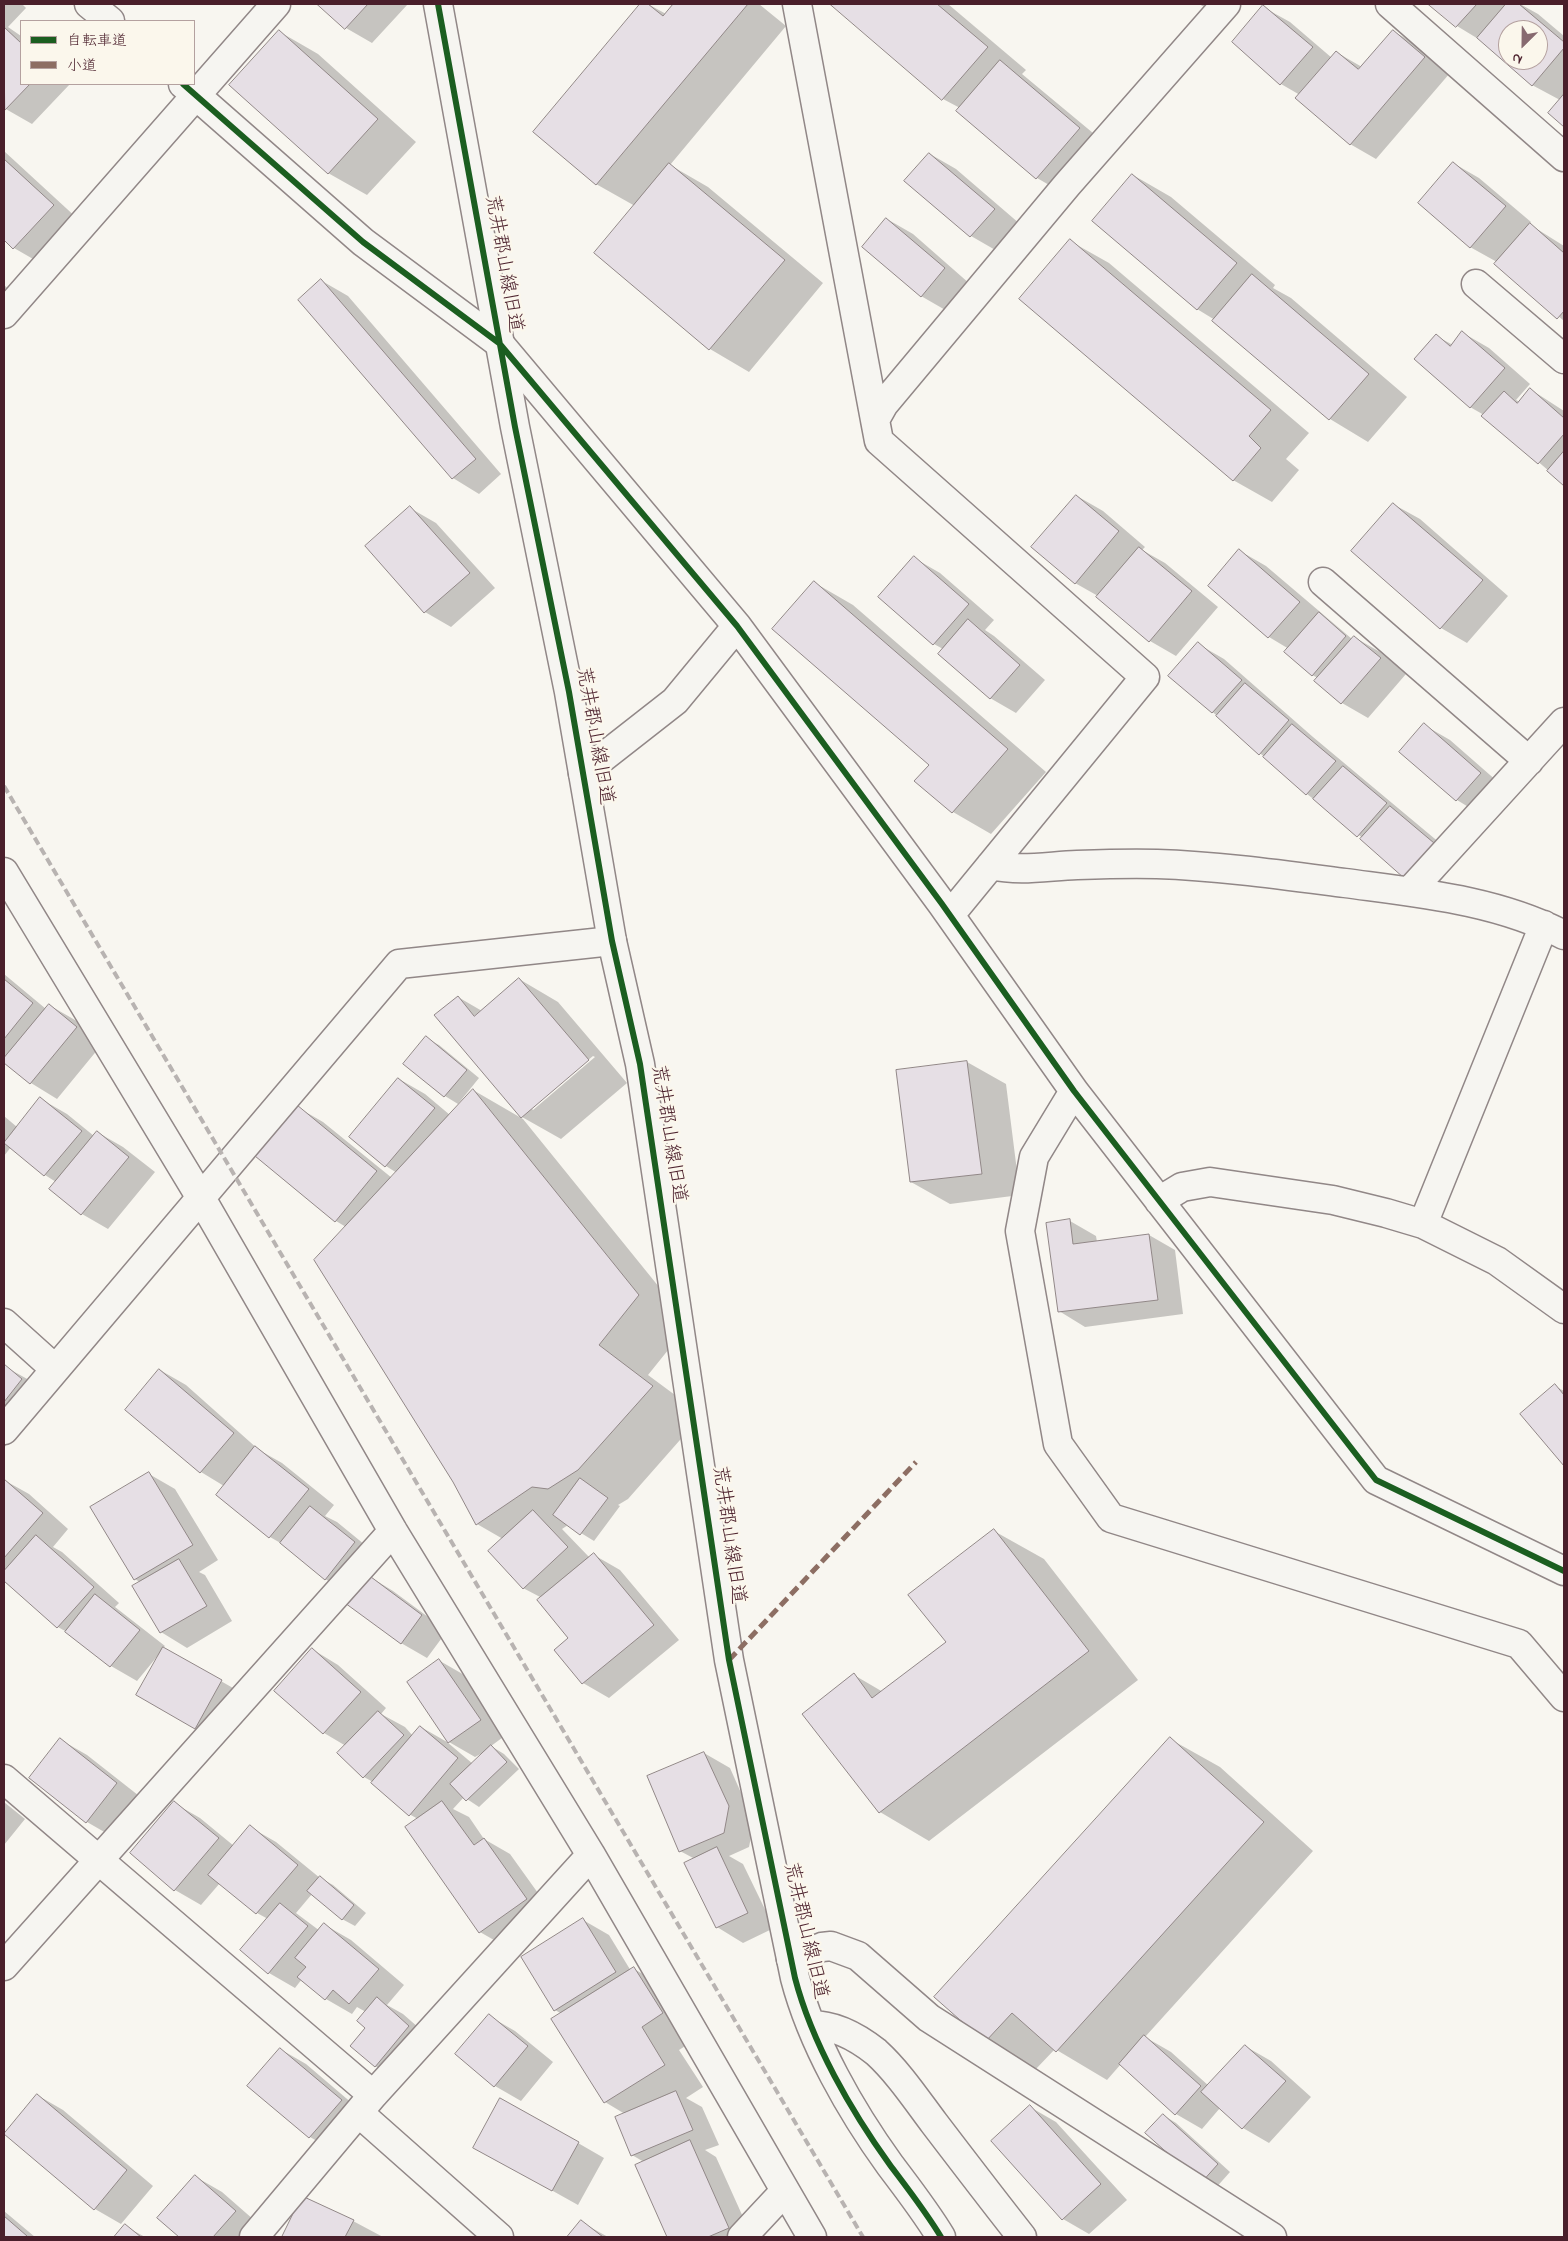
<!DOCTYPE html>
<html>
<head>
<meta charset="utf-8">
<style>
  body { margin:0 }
  #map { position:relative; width:1568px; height:2241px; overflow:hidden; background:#f8f6f0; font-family:"Indie Flower","Klee One",sans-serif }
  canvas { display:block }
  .frame { position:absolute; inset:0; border:5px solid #4a1f2b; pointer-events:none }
  .legend { position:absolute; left:20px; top:20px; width:175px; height:65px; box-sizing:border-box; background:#fbf7ec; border:1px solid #b4a19f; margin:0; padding:6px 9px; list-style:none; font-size:15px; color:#4a1f2b }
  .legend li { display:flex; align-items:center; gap:10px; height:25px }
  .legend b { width:25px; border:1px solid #b4a19f }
  .north { position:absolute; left:1498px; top:20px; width:50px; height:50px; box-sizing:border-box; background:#fbf7ec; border:1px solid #b4a19f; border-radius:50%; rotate:203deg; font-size:14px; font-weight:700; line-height:20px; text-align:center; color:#4a1f2b }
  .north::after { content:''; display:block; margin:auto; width:18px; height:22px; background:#876a70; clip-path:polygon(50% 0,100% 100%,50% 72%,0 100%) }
</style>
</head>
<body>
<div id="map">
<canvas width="1568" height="2241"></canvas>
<div class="frame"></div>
<ul class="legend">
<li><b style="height:6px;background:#1b5e20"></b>自転車道</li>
<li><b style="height:6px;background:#8d6e63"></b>小道</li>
</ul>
<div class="north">N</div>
</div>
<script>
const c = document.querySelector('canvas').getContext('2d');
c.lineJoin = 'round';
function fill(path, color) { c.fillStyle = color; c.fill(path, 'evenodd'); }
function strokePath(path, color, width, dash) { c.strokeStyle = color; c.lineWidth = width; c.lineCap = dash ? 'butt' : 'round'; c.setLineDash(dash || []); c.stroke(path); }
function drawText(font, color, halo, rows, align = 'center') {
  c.font = font + ' "Indie Flower","Klee One",sans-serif'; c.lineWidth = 4.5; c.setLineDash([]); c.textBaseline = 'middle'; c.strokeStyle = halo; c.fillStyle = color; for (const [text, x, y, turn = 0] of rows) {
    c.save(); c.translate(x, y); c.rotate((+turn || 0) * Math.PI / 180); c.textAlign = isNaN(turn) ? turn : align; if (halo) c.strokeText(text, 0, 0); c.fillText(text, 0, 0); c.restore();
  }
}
fill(new Path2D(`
  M4,4H22L26,8L8,27L21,36V84H70L32,124L4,108Z
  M319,4H408L372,43L346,28Z
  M642,4H648L666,14L675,4H759L786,26L670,165L708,187L823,283L749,372L710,349L595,253L635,206L596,184L534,132Z
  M832,4H948L1026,70L1022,74L1105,143L1063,193L1037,178L960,108L943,99Z
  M1199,4H1230L1220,16Z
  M1430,4H1520L1538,14L1564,36V126L1549,113L1560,100L1532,85L1480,40L1457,26ZM1508,30H1538V60H1508Z
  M1263,7L1290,22L1332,58L1336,52L1362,67L1393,31L1419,46L1450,73L1376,159L1350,144L1300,95L1281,84Z
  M280,32L318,54L416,142L367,195L328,173Z
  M4,151L79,220L40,263L14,248L4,239Z
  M930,154L956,169L1020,224L997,251L971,236L906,181Z
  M1453,163L1479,178L1531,222L1529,224L1564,246V321L1496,263L1497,262L1470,247Z
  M1133,175L1171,197L1275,285L1273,288L1291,298L1407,397L1368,442L1330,419L1215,320L1197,309Z
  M887,219L913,234L970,284L947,311L921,296Z
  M1070,241L1109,263L1309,433L1286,459L1299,470L1272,502L1233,480Z
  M322,281L348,296L501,474L479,494L453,478Z
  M4,285L18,298L4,314Z
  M1463,333L1489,348L1530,384L1516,400L1520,402L1530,389L1564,411V484L1484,415L1470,407L1436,336L1453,345Z
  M1077,496L1103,511L1145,547L1142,550L1165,563L1218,607L1176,656L1150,641L1098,596L1075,583Z
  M1393,504L1420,519L1508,596L1467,643L1441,628Z
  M410,508L436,523L495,588L451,627L425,612Z
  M1240,551L1266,566L1352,639L1354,637L1380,652L1406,674L1368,718L1342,703L1316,681L1318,678L1312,675L1289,649L1269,637Z
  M914,558L940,573L994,620L985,630L994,636L1045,680L1016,713L990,698L943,649L934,644Z
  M815,583L853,605L1046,772L991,834L953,812L930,765Z
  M1198,644L1224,659L1313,737L1459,859L1431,892L1307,794L1170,675Z
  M1424,725L1450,740L1506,789L1483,816L1457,800L1400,752Z
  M4,974L46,1009L49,1005L75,1020L103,1043L57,1099L31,1083L4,1061Z
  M519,979L558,1002L627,1083L561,1139L522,1117L458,997L482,1011ZM593,1056L595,1057L533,1110L531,1108Z
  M426,1038L439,1045L479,1078L458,1104L445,1096L405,1063Z
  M967,1062L1006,1084L1020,1195L950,1204L911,1182Z
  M399,1079L425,1094L450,1115L473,1090L523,1119L689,1324L648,1375L702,1415L628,1499L618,1505L620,1506L594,1541L568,1525L562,1529L590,1558L594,1555L620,1570L679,1640L609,1698L583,1683L570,1638L542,1598L523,1588L503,1539L477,1524L346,1227L336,1221L257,1156L297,1107L323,1122L392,1178L397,1173L386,1166Z
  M41,1099L67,1114L94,1136L97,1132L123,1147L155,1172L108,1229L82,1214L51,1188L56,1182L45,1175L11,1147L4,1156V1116L17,1127Z
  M1070,1221L1096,1236L1097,1242L1149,1235L1175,1250L1183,1314L1085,1327L1059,1311Z
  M4,1366L29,1380L47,1395L4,1448Z
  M160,1370L186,1385L259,1450L282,1463L334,1505L325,1516L337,1522L381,1558L367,1575L393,1591L447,1631L427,1658L401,1643L353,1595L325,1579L284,1545L270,1537L224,1486L201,1472Z
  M1555,1386L1564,1391V1464L1522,1414Z
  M149,1474L175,1489L218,1560L199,1572L205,1575L232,1621L187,1648L161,1632L141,1583L135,1579Z
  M4,1480L29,1494L68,1529L53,1547L62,1552L119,1603L115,1607L165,1646L163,1648L247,1696L221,1743L138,1694L160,1653L137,1681L111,1666L72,1635L58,1627L12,1586L4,1582Z
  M994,1531L1044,1559L1138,1680L929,1841L880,1812L854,1675L883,1692L947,1642Z
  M312,1649L338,1665L386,1708L381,1714L405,1727L413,1736L421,1727L447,1742L473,1764L488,1750L475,1757L449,1742L440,1661L466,1676L506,1735L491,1746L504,1754L519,1769L479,1807L464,1797L453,1809L469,1817L484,1839L510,1854L553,1914L506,1947L480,1932L418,1819L409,1814L373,1782L364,1777L346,1746L324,1733L276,1691Z
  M1170,1739L1220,1767L1313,1851L1145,2037L1171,2052L1209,2086L1245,2046L1271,2061L1311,2097L1269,2143L1243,2128L1220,2108L1202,2129L1176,2114L1121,2064L1107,2080L1055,2049L1035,2070L986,2041Z
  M61,1740L87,1755L143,1799L113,1837L87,1822Z
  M704,1753L730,1768L754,1822L749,1847L729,1856L743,1864L774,1928L743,1943L717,1927L695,1859L680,1851Z
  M4,1802L25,1819L4,1845Z
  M174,1803L200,1818L234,1846L250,1827L276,1842L320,1878L333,1885L366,1913L355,1926L342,1919L312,1894L296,1913L320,1931L325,1925L351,1940L404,1985L387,2005L403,2014L435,2042L401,2081L375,2066L366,2012L357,2007L352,2014L326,1999L302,1979L295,1988L269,1973L268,1919L257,1913L220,1883L201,1905L175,1890Z
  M583,1920L609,1935L631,1971L634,1969L673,1991L701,2036L679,2050L703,2087L686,2098L702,2107L719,2145L705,2150L716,2157L752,2237H668L637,2165L644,2162L632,2155L625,2114L605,2102L562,2014L555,2010Z
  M489,2016L515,2031L553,2062L521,2101L495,2086Z
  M280,2049L306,2064L367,2116L336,2152L310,2137Z
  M37,2095L63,2110L153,2186L121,2224L95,2209L5,2133Z
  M1030,2107L1056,2122L1127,2200L1089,2234L1063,2219Z
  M1163,2115L1176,2123L1230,2172L1214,2190L1202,2182Z
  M578,2143L604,2158L578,2205L501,2162Z
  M196,2177L222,2192L262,2227L252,2237H181L158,2217Z
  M303,2197L353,2221L383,2237H284Z
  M4,2211L35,2237H4Z
  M581,2222L608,2237H569Z
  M125,2226L145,2237H116Z`), '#0003');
const building = new Path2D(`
  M317,4H368L345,29Z
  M640,4H648L663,16L673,4H748L596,185L533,132Z
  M830,4H937L988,47L942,100Z
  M1428,4H1477L1456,27Z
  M1506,4H1519L1564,42V48L1532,86L1477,38ZM1508,30H1538V60H1508Z
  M1263,5L1313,47L1280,85L1232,42Z
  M4,27L21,43V84H30L5,110Z
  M279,30L378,119L328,174L229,85Z
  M1393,30L1425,57L1350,145L1295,98L1336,51L1358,69Z
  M1000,60L1080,128L1036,179L956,111Z
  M1564,94V127L1548,113Z
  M929,153L995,209L970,237L904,181Z
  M4,159L54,205L13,249L4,240Z
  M1453,162L1506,206L1470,248L1418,203Z
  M669,163L785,260L709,350L594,253Z
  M1132,174L1237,263L1197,310L1092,221Z
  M886,218L945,268L921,297L862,247Z
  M1530,223L1564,253V311L1557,319L1494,264Z
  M1070,239L1271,410L1249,436L1261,448L1233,481L1019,299Z
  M1252,274L1369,374L1329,420L1212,321Z
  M321,279L476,459L452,479L298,300Z
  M1462,331L1505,368L1470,408L1414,359L1436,334L1450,346Z
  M1530,388L1564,418V434L1538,464L1481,416L1504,391L1517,403Z
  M1564,451V486L1547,471Z
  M1076,495L1119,531L1075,584L1031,547Z
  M1393,503L1483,580L1440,629L1351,551Z
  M410,506L470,573L424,613L365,546Z
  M1139,547L1192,591L1149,642L1096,597Z
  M1239,549L1300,602L1268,638L1208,586Z
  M914,556L969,604L933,645L878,597Z
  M814,581L1008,749L952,813L914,781L929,765L772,629Z
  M1319,612L1346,636L1312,676L1284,652Z
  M968,619L1020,665L990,699L938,654Z
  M1354,636L1381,658L1341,704L1314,681Z
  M1198,642L1242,680L1212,713L1168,676Z
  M1245,683L1289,720L1259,755L1216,716Z
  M1424,723L1481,773L1456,801L1399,752Z
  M1292,724L1336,761L1306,795L1263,757Z
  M1343,766L1387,803L1357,837L1313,799Z
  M1390,806L1434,843L1404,878L1360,839Z
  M519,978L589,1060L521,1118L434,1015L458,996L474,1016Z
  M4,979L33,1003L4,1039Z
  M49,1004L77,1027L30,1084L4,1063V1058Z
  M426,1036L467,1070L444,1097L403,1064Z
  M967,1061L982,1174L910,1182L896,1070Z
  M398,1078L435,1108L385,1167L349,1137Z
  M473,1089L639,1295L599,1345L653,1386L578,1470L548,1489L532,1487L476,1525L453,1482L314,1260Z
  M40,1097L82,1131L44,1176L4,1143Z
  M297,1105L377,1171L335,1222L255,1156Z
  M97,1131L129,1157L81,1215L49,1189Z
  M1070,1219L1073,1244L1149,1234L1158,1300L1058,1312L1046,1223Z
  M4,1364L22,1379L4,1402Z
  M159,1369L234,1433L200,1473L125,1410Z
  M1555,1384L1564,1395V1466L1520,1414Z
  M255,1446L309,1489L269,1538L216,1495Z
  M149,1472L193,1545L134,1580L90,1507Z
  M580,1478L608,1498L580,1535L553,1515Z
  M4,1479L43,1513L4,1558Z
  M310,1506L355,1542L325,1580L280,1543Z
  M533,1510L568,1547L523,1589L488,1551Z
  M994,1529L1089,1651L879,1813L802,1714L854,1673L872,1698L946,1642L908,1595Z
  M36,1535L94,1587L57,1628L4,1581V1571Z
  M594,1553L654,1625L582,1684L554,1650L568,1638L537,1600Z
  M179,1559L207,1606L160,1633L132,1586Z
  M367,1574L422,1615L401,1644L345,1603Z
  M95,1594L140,1630L110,1667L65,1632Z
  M163,1647L222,1680L195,1729L136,1695Z
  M312,1648L361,1692L323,1734L274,1691Z
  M439,1659L481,1720L448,1743L407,1682Z
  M378,1711L404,1735L363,1778L337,1753Z
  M420,1726L458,1758L409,1816L371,1783Z
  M1170,1737L1264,1822L1056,2052L1012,2013L985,2042L934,1997Z
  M60,1738L117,1783L86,1823L29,1778Z
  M491,1745L507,1762L466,1801L450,1784Z
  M704,1752L729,1806L724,1833L679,1852L647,1776Z
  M174,1801L219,1838L174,1891L130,1853Z
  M442,1801L474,1845L484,1838L527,1899L479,1933L405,1827Z
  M250,1825L298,1865L256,1914L208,1875Z
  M717,1847L748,1913L716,1928L684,1863Z
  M320,1876L354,1905L342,1920L307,1891Z
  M280,1903L308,1926L268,1974L240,1950Z
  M583,1918L616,1972L554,2011L521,1957Z
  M324,1923L379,1969L349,2004L333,1990L325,2000L297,1977L306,1967L295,1958Z
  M634,1967L663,2013L642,2027L665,2065L604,2103L551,2019Z
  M377,1997L409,2026L375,2067L350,2046L365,2028L357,2021Z
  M489,2014L528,2046L494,2087L455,2054Z
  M1144,2035L1201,2086L1175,2115L1119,2064Z
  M1245,2045L1286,2081L1242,2129L1201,2092Z
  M280,2048L342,2100L309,2138L247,2086Z
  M676,2091L693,2130L631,2156L615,2117Z
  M37,2094L127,2170L94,2210L4,2134Z
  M500,2098L579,2142L552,2191L473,2148Z
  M1030,2105L1101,2184L1062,2220L991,2141Z
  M1163,2114L1218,2164L1201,2183L1145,2133Z
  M690,2140L729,2228L708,2237H667L635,2165Z
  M195,2175L236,2211L213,2237H179L157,2218Z
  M302,2196L354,2220L345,2237H282Z
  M4,2216L27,2236L26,2237H4Z
  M581,2220L603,2237H567Z
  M125,2224L141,2237H114Z`);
fill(building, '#e6dfe5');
strokePath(building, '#918787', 1);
const minor = new Path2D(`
  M89,4L110,21
  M797,4L875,420
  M1390,4L1564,157
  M183,84L363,242L499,343L737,626L942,904L1074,1091L1376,1480L1564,1571
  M1476,284L1564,359
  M4,314L276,4
  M1323,582L1529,761
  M583,773L675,701L737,626
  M991,865C1020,872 1048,866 1077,865C1104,864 1131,863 1157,864C1219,866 1283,875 1345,883C1419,893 1497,900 1564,935
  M4,872L201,1198L393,1531L591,1855L812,2237
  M1410,891L1564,722
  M950,915L1145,677L879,441L875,420L884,404L1067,185L1226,4
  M1074,1091L1034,1157L1020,1231L1058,1444L1111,1518L1519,1644L1564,1697
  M1159,1201L1182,1187L1210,1182L1333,1200L1386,1213L1423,1224L1497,1261L1564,1309
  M1423,1224L1544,925
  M4,1323L54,1368
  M4,1430L399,964L612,941
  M4,1779L373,2095
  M791,1959L822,1947L831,1946L858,1956L929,2018L1272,2237
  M4,1966L393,1531
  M359,2113L499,2237
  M254,2237L373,2095L591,1855
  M742,2237L785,2191`);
const tertiary = new Path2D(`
  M438,4L515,427L569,692L612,941L640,1064L729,1660L795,1978C812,2043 851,2111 890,2165C908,2189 926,2212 941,2237
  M811,2025C836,2025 857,2037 876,2052C898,2072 916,2099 934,2123C963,2161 992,2199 1022,2237`);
strokePath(minor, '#918787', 31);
strokePath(tertiary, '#918787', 31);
strokePath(minor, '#f6f5f1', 28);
strokePath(tertiary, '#f6f5f1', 28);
strokePath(new Path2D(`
  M4,786L863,2237`), '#b8b3b1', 4, [8, 4]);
strokePath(new Path2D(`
  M729,1660L916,1462`), '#8d6e63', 5, [10, 5]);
strokePath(new Path2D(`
  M438,4L515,427L569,692L612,941L640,1064L729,1660L795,1978C812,2043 851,2111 890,2165C908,2189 926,2212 941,2237
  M183,84L363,242L499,343L737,626L942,904L1074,1091L1376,1480L1564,1571`), '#1b5e20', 6);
drawText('20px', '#4a1f2b', '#fbf7ec', [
  ["荒井郡山線旧道",502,264,80],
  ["荒井郡山線旧道",593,736,80],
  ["荒井郡山線旧道",667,1134,81],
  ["荒井郡山線旧道",727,1535,82],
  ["荒井郡山線旧道",804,1931,77]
]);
</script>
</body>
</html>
